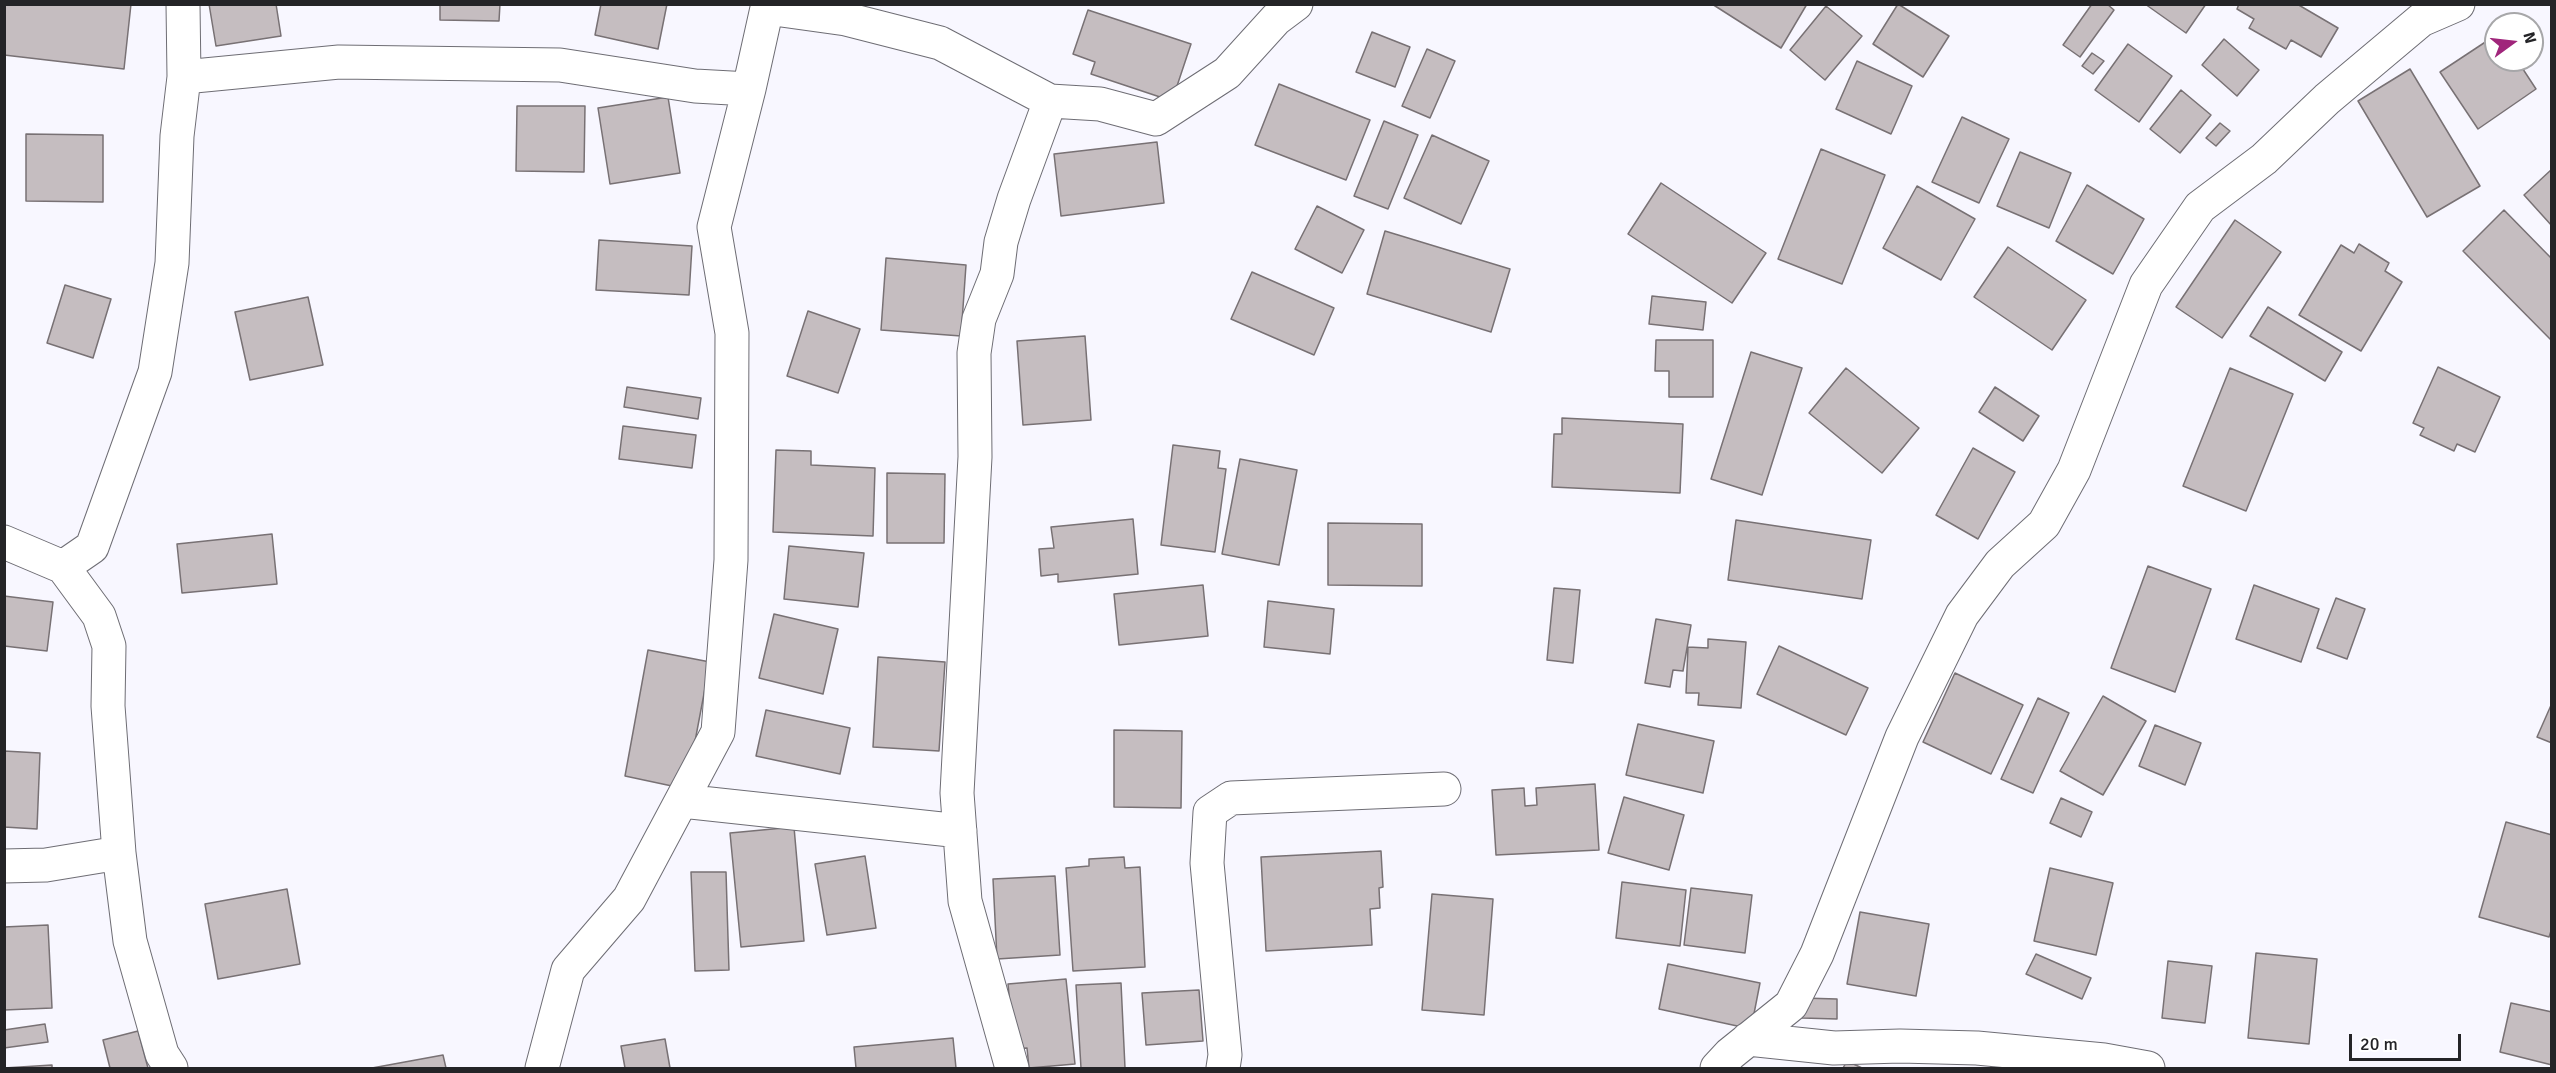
<!DOCTYPE html>
<html>
<head>
<meta charset="utf-8">
<style>
  body { margin:0 }
  #map { position:relative; width:2556px; height:1073px; overflow:hidden; background:#f8f7ff; font-family:Signika,sans-serif }
  canvas { display:block }
  .frame { position:absolute; inset:0; border:6px solid #242427; pointer-events:none }
  .north { position:absolute; left:2484px; top:12px; width:60px; height:60px; box-sizing:border-box; background:#fff; border:2px solid #a7a7a9; border-radius:50%; rotate:75deg; font-size:16px; font-weight:700; line-height:24px; text-align:center; color:#242427 }
  .north::after { content:''; display:block; margin:auto; width:21px; height:27px; background:#a0257b; clip-path:polygon(50% 0,100% 100%,50% 72%,0 100%) }
  .scale { position:absolute; left:2349px; top:1034px; width:112px; height:27px; box-sizing:border-box; border:3px solid #242427; border-top:0; padding-left:8px; font-size:18px; line-height:21px; white-space:nowrap; color:#242427; -webkit-text-stroke:4px #fff; paint-order:stroke }
</style>
</head>
<body>
<div id="map">
<canvas width="2556" height="1073"></canvas>
<div class="frame"></div>
<div class="north">N</div>
<div class="scale">20 m</div>
</div>
<script>
const c = document.querySelector('canvas').getContext('2d');
c.lineJoin = 'round';
function fill(path, color) { c.fillStyle = color; c.fill(path, 'evenodd'); }
function strokePath(path, color, width, dash) { c.strokeStyle = color; c.lineWidth = width; c.lineCap = dash ? 'butt' : 'round'; c.setLineDash(dash || []); c.stroke(path); }
const building = new Path2D(`
  M4,4H131L124,69L4,55Z
  M209,4H276L281,36L216,46Z
  M440,4H500L499,21L440,20Z
  M601,4H667L658,49L595,35Z
  M1712,4H1807L1781,48Z
  M1898,4L1949,36L1923,77L1873,44Z
  M2092,4H2107L2114,10L2080,57L2063,45Z
  M2145,4H2206L2186,33Z
  M2239,4H2297L2338,28L2321,57L2291,40L2286,49L2249,28L2254,19L2237,9Z
  M1826,6L1862,36L1825,80L1790,50Z
  M1088,10L1191,44L1172,101L1091,74L1095,62L1073,54Z
  M1372,32L1410,47L1395,87L1356,72Z
  M2496,35V60H2517L2536,89L2478,129L2440,72Z
  M2224,39L2259,70L2237,96L2202,65Z
  M2128,44L2172,76L2139,122L2095,90Z
  M1427,49L1455,61L1430,118L1402,106Z
  M2092,53L2104,61L2093,74L2082,66Z
  M1857,61L1912,86L1891,134L1836,109Z
  M2410,69L2480,186L2427,217L2358,101Z
  M1279,84L1370,120L1346,180L1255,145Z
  M2181,90L2211,115L2180,153L2150,129Z
  M668,97L680,173L610,184L598,108Z
  M517,106H585L584,172L516,171Z
  M1962,117L2009,139L1979,203L1932,182Z
  M1384,121L1418,135L1388,209L1354,196Z
  M2220,123L2230,131L2216,146L2206,138Z
  M26,134L103,135V202L26,201Z
  M1432,135L1489,161L1461,224L1404,198Z
  M1157,142L1164,203L1061,216L1054,154Z
  M1821,149L1885,175L1842,284L1778,259Z
  M2020,152L2071,173L2049,228L1997,206Z
  M2552,169V226L2524,195Z
  M1661,183L1766,253L1732,303L1628,234Z
  M2087,185L2144,219L2113,274L2056,241Z
  M1917,186L1975,219L1941,280L1883,248Z
  M1317,206L1364,230L1342,273L1295,249Z
  M2504,210L2552,259V341L2463,251Z
  M2235,220L2281,252L2222,338L2176,307Z
  M1385,231L1510,269L1491,332L1367,294Z
  M599,240L692,246L689,295L596,290Z
  M2359,244L2389,263L2385,271L2402,282L2361,351L2299,315L2341,245L2354,253Z
  M2008,247L2086,300L2052,350L1974,297Z
  M886,258L966,265L961,336L881,330Z
  M1252,272L1334,308L1314,355L1231,319Z
  M65,285L111,299L93,358L47,343Z
  M1652,296L1706,302L1703,330L1649,324Z
  M308,297L323,365L250,380L235,312Z
  M2268,307L2342,352L2325,381L2250,336Z
  M808,311L860,329L838,393L787,376Z
  M1085,336L1091,420L1023,425L1017,341Z
  M1656,340H1713V397H1669V371H1655Z
  M1751,352L1802,368L1762,495L1711,479Z
  M2438,367L2500,397L2475,452L2457,444L2454,451L2420,435L2424,428L2413,423Z
  M1846,368L1919,428L1882,473L1809,413Z
  M2230,368L2293,394L2246,511L2183,486Z
  M627,387L701,398L698,419L624,407Z
  M1995,387L2039,416L2023,441L1979,412Z
  M1562,418L1683,424L1680,493L1552,487L1554,434H1562Z
  M623,426L696,435L692,468L619,459Z
  M1173,445L1220,451L1218,468L1226,469L1215,552L1161,545Z
  M1973,448L2015,472L1978,539L1936,515Z
  M776,450L811,451V465L875,468L873,536L773,532Z
  M1240,459L1297,470L1279,565L1222,554Z
  M887,473L945,474L944,543H887Z
  M1133,519L1138,574L1058,582V574L1041,576L1039,549L1054,548L1051,527Z
  M1736,520L1871,540L1862,599L1728,580Z
  M1328,523L1422,524V586L1328,585Z
  M272,534L277,584L182,593L177,544Z
  M789,546L864,553L858,607L784,599Z
  M2148,566L2211,589L2175,692L2111,668Z
  M1203,585L1208,636L1119,645L1114,594Z
  M2254,585L2319,609L2301,662L2236,639Z
  M1554,588L1580,590L1573,663L1547,660Z
  M4,596L53,602L47,651L4,646Z
  M2336,598L2365,609L2347,659L2317,648Z
  M1268,601L1334,609L1330,654L1264,647Z
  M774,614L838,629L823,694L759,678Z
  M1656,619L1691,625L1683,671L1673,670L1670,687L1645,683Z
  M1708,639L1746,642L1741,708L1698,705L1699,693H1686L1688,647L1708,648Z
  M1779,646L1868,688L1846,735L1757,694Z
  M648,650L710,662L686,789L625,776Z
  M878,657L945,662L939,751L873,747Z
  M1955,673L2023,705L1991,774L1923,742Z
  M2103,696L2146,721L2103,795L2060,771Z
  M2038,698L2069,713L2033,793L2001,779Z
  M2552,703V743L2537,737Z
  M766,710L850,728L840,774L756,756Z
  M1638,724L1714,741L1703,793L1626,775Z
  M2155,725L2201,743L2185,785L2139,766Z
  M1114,730L1182,731L1181,808L1114,807Z
  M4,751L40,753L37,829L4,827Z
  M1595,784L1599,850L1496,855L1492,790L1524,788L1525,806L1537,805L1536,788Z
  M1624,797L1684,815L1669,870L1608,853Z
  M2061,798L2092,812L2081,837L2050,823Z
  M2506,822L2552,835V928L2549,937L2479,917Z
  M794,827L804,941L741,947L730,833Z
  M1381,851L1383,887L1379,888L1380,908L1370,909L1372,945L1266,951L1261,857Z
  M865,856L876,928L827,935L815,864Z
  M1124,857L1125,868L1140,867L1145,967L1073,971L1066,868L1089,866V859Z
  M2050,868L2113,883L2096,955L2034,941Z
  M691,872H726L729,970L695,971Z
  M1055,876L1060,955L997,959L993,879Z
  M1622,882L1686,890L1680,946L1616,938Z
  M1691,888L1752,895L1745,953L1684,945Z
  M287,889L300,964L218,979L205,904Z
  M1432,894L1493,899L1484,1015L1422,1010Z
  M1860,912L1929,924L1916,996L1847,984Z
  M48,925L52,1008L4,1010V927Z
  M2256,953L2317,959L2309,1044L2248,1038Z
  M2036,954L2091,978L2082,999L2026,974Z
  M2168,961L2212,966L2205,1023L2162,1018Z
  M1668,964L1760,983L1751,1029L1659,1009Z
  M1066,979L1075,1064L1029,1068L1027,1048L1014,1049L1008,984Z
  M1121,983L1125,1068H1081L1076,985Z
  M1199,990L1203,1041L1146,1045L1142,993Z
  M1803,998L1837,999V1019L1802,1018Z
  M2511,1003L2552,1012V1065L2500,1052Z
  M45,1024L48,1042L4,1048V1030Z
  M138,1031L148,1068H110L103,1040Z
  M953,1038L956,1068H856L854,1047Z
  M665,1039L670,1068H625L621,1046Z
  M443,1055L446,1068H372Z
  M1847,1061L1862,1068H1843Z
  M52,1065V1068H4Z
  M1991,1066L2020,1068H1990Z`);
fill(building, '#c5bdc0');
strokePath(building, '#787174', 1.5);
const minor = new Path2D(`
  M769,4L767,8L846,19L940,43L1050,101
  M184,77L339,62L560,65L695,86L749,89L767,8
  M4,542L63,567L99,616L109,646L108,706L119,853L130,941L162,1054L171,1068
  M63,567L92,547L155,372L172,263L177,136L184,77L183,4
  M682,801L960,831
  M4,866L46,865L119,853
  M1748,1039L1834,1048L1900,1046L1977,1048L2104,1060L2148,1068
  M542,1068L568,970L629,899L718,732L731,560L732,333L714,227L749,89
  M1012,1068L965,901L957,793L975,457L974,353L979,319L997,274L1001,242L1014,199L1050,101L1100,104L1156,119L1227,73L1276,19L1296,4
  M1223,1068L1225,1055L1207,863L1210,812L1231,798L1444,789
  M1717,1068L1730,1054L1791,1005L1817,954L1902,737L1962,615L2000,564L2044,524L2074,470L2146,285L2200,207L2264,159L2327,99L2421,20L2458,4`);
strokePath(minor, '#6e6d74', 35);
strokePath(minor, '#fff', 33);
</script>
</body>
</html>
